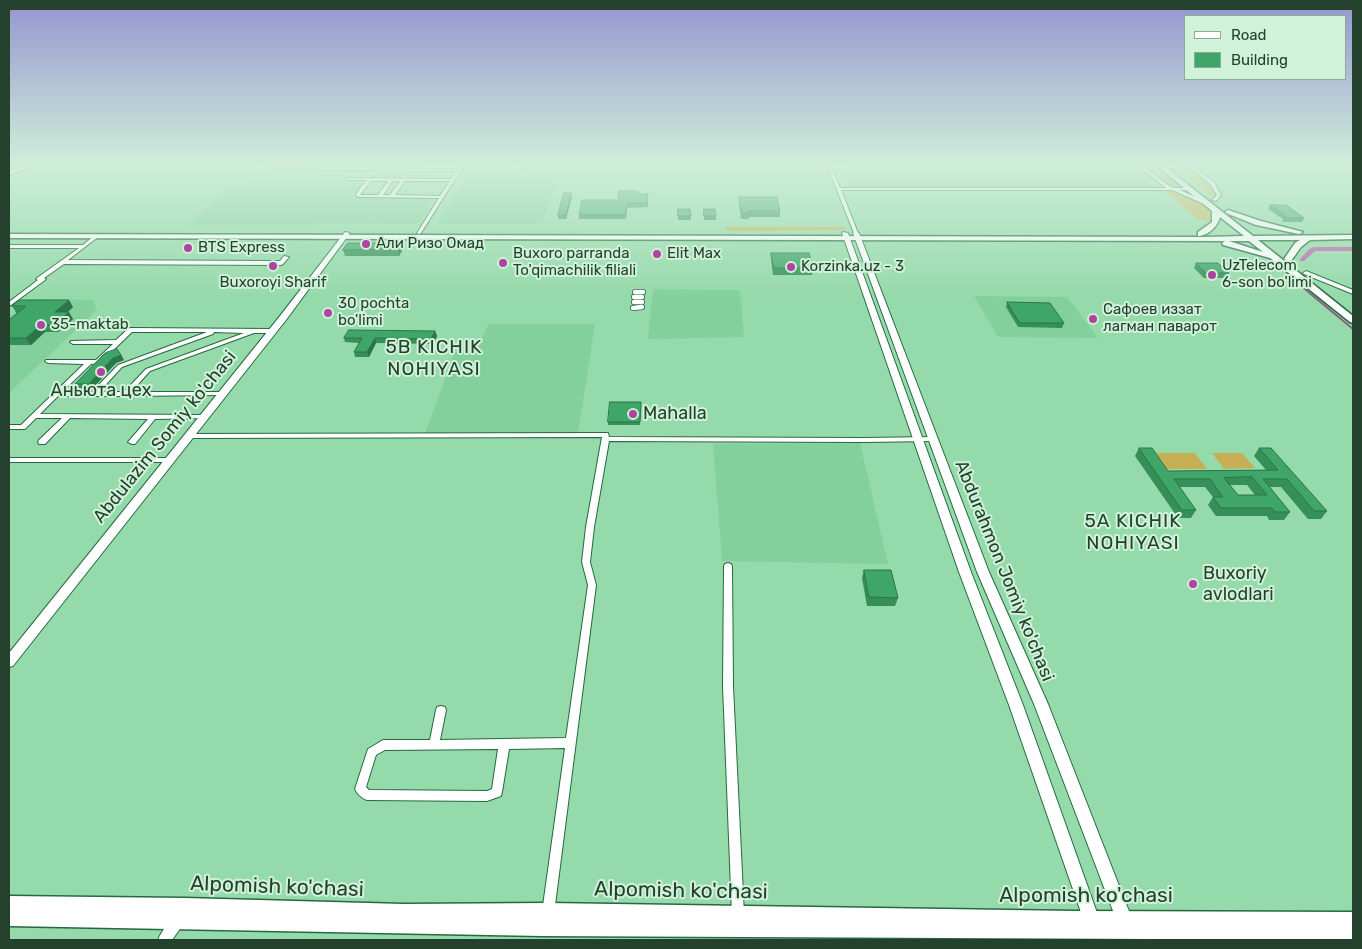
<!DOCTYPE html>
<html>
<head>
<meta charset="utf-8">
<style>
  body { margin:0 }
  #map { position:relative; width:1362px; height:949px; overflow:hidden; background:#95daaa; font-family:Rubik,sans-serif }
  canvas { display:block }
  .frame { position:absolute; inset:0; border:10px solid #24412e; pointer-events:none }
  .legend { position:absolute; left:1184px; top:15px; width:162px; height:65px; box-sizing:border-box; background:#d0f2d9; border:1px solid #8bab95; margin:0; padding:6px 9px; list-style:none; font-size:15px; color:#24412e }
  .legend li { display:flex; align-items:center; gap:10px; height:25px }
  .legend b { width:25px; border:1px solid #8bab95 }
</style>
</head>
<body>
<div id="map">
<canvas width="1362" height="949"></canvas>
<div class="frame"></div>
<ul class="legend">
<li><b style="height:6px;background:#fff"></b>Road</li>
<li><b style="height:14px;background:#3fa668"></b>Building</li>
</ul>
</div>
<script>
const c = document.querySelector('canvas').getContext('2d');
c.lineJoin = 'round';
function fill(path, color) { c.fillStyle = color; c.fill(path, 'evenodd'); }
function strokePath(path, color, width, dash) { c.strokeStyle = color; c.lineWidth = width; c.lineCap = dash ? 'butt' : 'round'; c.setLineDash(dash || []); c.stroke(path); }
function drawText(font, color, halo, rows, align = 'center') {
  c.font = font + ' Rubik,sans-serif'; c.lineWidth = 4; c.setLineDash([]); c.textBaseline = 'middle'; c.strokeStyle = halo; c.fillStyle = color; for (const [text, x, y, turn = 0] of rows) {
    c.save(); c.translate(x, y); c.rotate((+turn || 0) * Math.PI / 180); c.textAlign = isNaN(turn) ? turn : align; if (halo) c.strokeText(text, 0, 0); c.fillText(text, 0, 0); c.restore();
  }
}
fill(new Path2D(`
  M845,165H1131L1157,187H847Z
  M468,172L537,174L559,173L542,224H438Z
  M266,180L360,181L355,187H359L351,198H434L419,223L411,224L315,223L313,225H187L234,184L262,183Z
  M653,289L740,290L744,337L648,339Z
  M974,296L1067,297L1098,338L998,337Z
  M30,299L93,300L97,310L9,393V316Z
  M489,324H595L578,434L425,433L455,352H475Z
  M860,443L888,564L722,561L713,444Z`), '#84d09d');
fill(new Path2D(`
  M1142,165H1154L1193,196L1161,182Z
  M1172,165H1186L1209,182L1213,187L1216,196L1210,195Z
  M1163,190C1176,190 1216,204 1210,221L1197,219Z
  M725,227H843L846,228L843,230L726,231Z
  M1155,453H1195L1207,469H1166Z
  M1212,453H1242L1255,468L1224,469Z`), '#c8af56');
strokePath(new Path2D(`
  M1292,273L1289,276L1353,329`), '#8c5d86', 2);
fill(new Path2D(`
  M1314,247H1353V251H1315L1304,261H1300V259L1309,249Z`), '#b969ab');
const pedestrian = new Path2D(`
  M635,292H643
  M634,297H642
  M634,302H642
  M633,308L642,307`);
const minor = new Path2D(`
  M460,165H464L421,233L419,234L417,233L439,198L358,197L356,196V194L366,180H348L346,179L348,178L451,179L456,171L266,169L264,168L266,167L458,169ZM371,181H388L378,195H360ZM393,181H400L390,195H383ZM405,181H450L440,196L395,195Z
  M520,165H524L522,170L519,169Z
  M827,165H831L840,188H1166L1137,165H1142L1168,185L1174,188H1190V190H1180L1208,203L1204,204L1172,190H841L858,233L856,234L854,233Z
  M1186,165H1191L1214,182L1221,195L1216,201L1212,200L1217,195L1210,184Z
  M94,236L98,237L68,260L280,261L284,256L289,257L283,264L281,265L64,264L44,278L46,279L45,280L11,305L9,306V302L38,280L36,279L37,278L79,248H9V245H83Z
  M1306,271L1353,290V294L1304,274L1303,273Z
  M130,328L273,329L276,331L273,333H254L150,371L131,392H221L224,394L223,395L128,396L125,397L122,396H58L40,414L205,415L207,416L208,417L207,418L155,419L135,444H132L128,442L148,419L70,418L45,444H39L38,442L39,440L62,418H36L25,429H9V425H21L52,395L53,393L55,392L84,364L48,363L45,361L46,360H96L113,344H73L70,342L71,341L116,340L128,329ZM132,332H207L118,365L92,392H62L91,364L100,363ZM214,332L244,333L146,369L124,392H99L122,367L213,334Z
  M605,433H608L609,437L863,438L933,437L937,439L933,441L863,442L609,441L594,527L590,562L596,585L554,913L552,917L548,919L544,917L542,913L565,748L509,749L502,792L501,796L487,801L367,800C362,798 357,794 355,789L368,749L383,740H430L436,710L437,707L441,706L445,707L446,710L440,740L566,738L588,585L582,562L586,527L602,437L189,438L185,436L189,434ZM498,749L492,789L487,791L369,790L366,787L376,755L385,750Z
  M9,458H171L175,460L171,462H9Z
  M728,563L731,564L732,566L733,686L744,915L742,919L738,921L734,919L732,915L723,686L724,566L725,564Z
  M178,916L182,918L184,922L182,926L172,940H158C161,932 170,919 178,916Z`);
const tertiary = new Path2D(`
  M345,232L350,233L286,320L13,666L9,667V653L280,316Z
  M843,232L848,233L971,572L1023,705L1101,924L1099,930L1093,932L1087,930L1085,924L1009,705L959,572L842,233Z
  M854,232L859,233L989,572L1048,704L1134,924L1132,930L1126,932L1120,930L1118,924L1034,704L977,572L853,233Z`);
const secondary = new Path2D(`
  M26,165H35L9,175V171Z
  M1156,165H1163L1253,236L1353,235V239L1310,240L1301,247L1291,261H1288L1284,259L1295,243L1300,240H1258L1353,316V323L1350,322L1270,258L1223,245L1222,243L1225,241L9,238V234L1204,237L1244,236L1220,217C1218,226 1208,236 1198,236V232L1212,222V211ZM1227,241H1249L1263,252L1229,241Z
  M1228,210L1261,221L1303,232L1299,234L1256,225L1226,213V211Z
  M9,896L185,898L404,904L548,903L1075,911L1353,912V940L542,936L9,926Z`);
strokePath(pedestrian, '#256940', 6);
strokePath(minor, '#256940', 2);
strokePath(tertiary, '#256940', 2);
strokePath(secondary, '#256940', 3);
strokePath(pedestrian, '#fff', 4.5);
fill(minor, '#fff');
fill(tertiary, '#fff');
fill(secondary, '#fff');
fill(new Path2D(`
  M638,194H648V207L627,208L626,219H579V215L618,200Z
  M572,197L566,219H558V215Z
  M739,197L780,211V217H749V219H741L739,204Z
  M1270,205L1304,218L1302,222H1282L1283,219L1268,209Z
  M678,209H690L691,220H678Z
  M704,209L716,216V220H704Z
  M403,249L399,256H345L343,250Z
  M771,253L813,268L812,275H773L771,259Z
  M1196,263L1229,273L1226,278H1204L1194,268Z
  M1007,302L1064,323L1062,328L1018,327L1006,307Z
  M12,306L73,307L68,312L73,319L58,332H45L31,345H9V320L17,314Z
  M435,331L437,336L433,344L376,343L369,357H355L354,352L359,343L345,342L344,338Z
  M121,355L124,360L116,363L92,389H78L75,384Z
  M641,402L640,425H608V422Z
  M1139,448L1168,471L1266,470L1254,456L1259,448L1327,511L1321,519H1308L1281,487H1270L1290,512L1284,520H1269L1267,516H1216L1208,505L1213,497L1205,487H1180L1196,510L1191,518H1178L1135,456ZM1230,485H1247L1255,495H1238Z
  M864,570L898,598L895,606H867L862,578Z`), '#368f59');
fill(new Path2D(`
  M571,193L572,197L566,219V215Z
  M401,243L403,249L399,256L398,249Z
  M69,300L73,307L59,319L55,312Z
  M69,312L73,319L58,332L54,325Z
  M41,325L45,332L31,345L26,338Z
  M435,331L437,336L433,344L431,339Z
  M375,338L376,343L369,357L367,352Z
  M121,355L124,360L116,363L92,389L89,384L113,358Z`), '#2c7449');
const building = new Path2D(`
  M619,191H638V194H648L647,203H627L626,215H579L582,200H618Z
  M564,193H571L566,215H558Z
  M739,197H777L780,211H749L750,213H742Z
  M1270,205H1286L1304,218H1284L1285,215Z
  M678,209H690L691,216H678Z
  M704,209H715L716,216H704Z
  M348,243H401L398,249L343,250Z
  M771,253H809L813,268H774Z
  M1196,263H1218L1229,273H1206Z
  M20,300H69L55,312H69L54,325H41L26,338H9V320L26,306H12Z
  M1007,302L1050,303L1064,323H1020Z
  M349,330L435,331L431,339L375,338L367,352H354L362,338H344Z
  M117,349L121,355L113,358L89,384H75L105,353Z
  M610,402H641L640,422H608Z
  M1139,448H1152L1168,471L1278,470L1259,448H1271L1327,511H1314L1287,479H1263L1290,512H1275L1272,508H1221L1213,497H1223L1210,479H1174L1196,510H1182ZM1252,477L1267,495H1238L1224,478Z
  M864,570H891L898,598L869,597Z`);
fill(building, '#3fa668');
strokePath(building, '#2c7449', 1);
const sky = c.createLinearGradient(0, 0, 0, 298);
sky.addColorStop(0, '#9596d0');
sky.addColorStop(0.55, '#cfeed9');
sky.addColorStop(1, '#cfeed900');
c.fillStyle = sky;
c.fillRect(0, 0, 1362, 298);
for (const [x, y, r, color] of [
  [366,244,5,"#b042a0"],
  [188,248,5,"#b042a0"],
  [657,254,5,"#b042a0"],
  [503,263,5,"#b042a0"],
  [273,266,5,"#b042a0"],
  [791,267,5,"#b042a0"],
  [1212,275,5,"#b042a0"],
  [328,313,5,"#b042a0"],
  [1093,319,5,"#b042a0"],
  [41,325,5,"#b042a0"],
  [101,372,5,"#b042a0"],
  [633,414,5,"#b042a0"],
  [1193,584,5,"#b042a0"]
]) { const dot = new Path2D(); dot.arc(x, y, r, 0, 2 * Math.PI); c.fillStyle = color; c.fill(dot); strokePath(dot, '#d0f2d9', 2); }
drawText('15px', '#24412e', '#d0f2d9', [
  ["Али Ризо Омад",376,244],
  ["BTS Express",198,248],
  ["Buxoro parranda",513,254],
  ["To'qimachilik filiali",513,271],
  ["Elit Max",667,254],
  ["UzTelecom",1222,266],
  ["6-son bo'limi",1222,283],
  ["Korzinka.uz - 3",801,267],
  ["Buxoroyi Sharif",273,283,"center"],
  ["30 pochta",338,304],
  ["bo'limi",338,321],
  ["Сафоев иззат",1103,310],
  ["лагман паварот",1103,327],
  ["35-maktab",51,325]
], 'left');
drawText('18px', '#24412e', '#d0f2d9', [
  ["Аньюта цех",101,391,"center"],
  ["Mahalla",643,414],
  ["Buxoriy",1203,574],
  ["avlodlari",1203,595]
], 'left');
drawText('18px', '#24412e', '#d0f2d9', [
  ["Abdulazim Somiy ko'chasi",165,437,-51],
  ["Abdurahmon Jomiy ko'chasi",1004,571,68]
]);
c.letterSpacing = '1px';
drawText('19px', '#24412e', '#d0f2d9', [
  ["5B KICHIK",434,348],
  ["NOHIYASI",434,370],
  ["5A KICHIK",1133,522],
  ["NOHIYASI",1133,544]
]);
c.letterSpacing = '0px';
drawText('21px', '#24412e', '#d0f2d9', [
  ["Alpomish ko'chasi",277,887,2],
  ["Alpomish ko'chasi",681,891,1],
  ["Alpomish ko'chasi",1086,896]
]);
</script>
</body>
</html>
